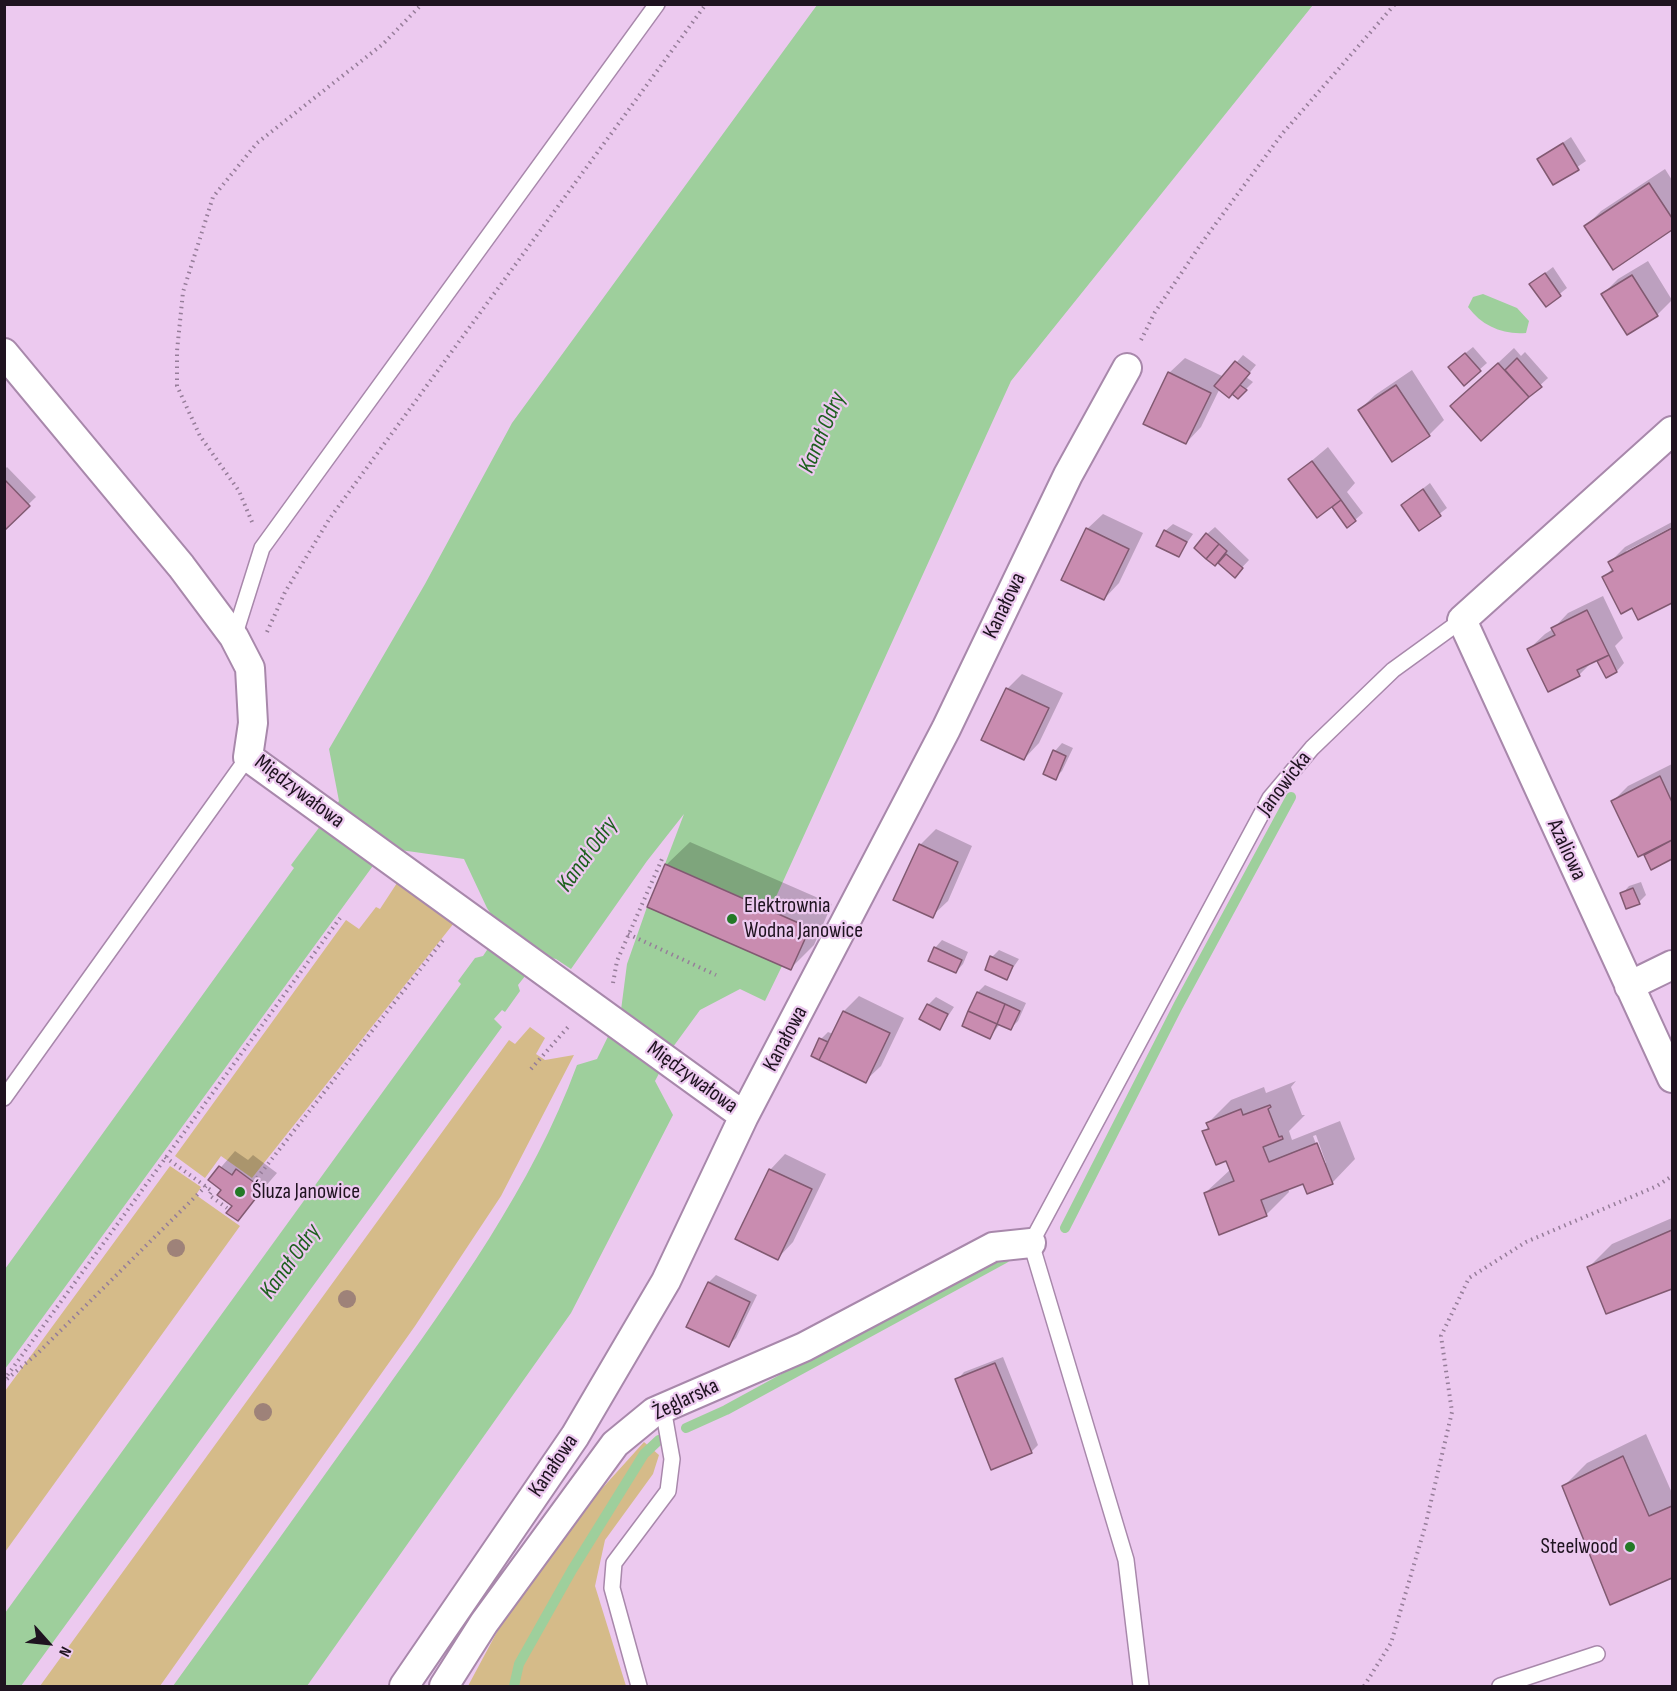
<!DOCTYPE html>
<html>
<head>
<meta charset="utf-8">
<style>
  body { margin:0 }
  #map { position:relative; width:1677px; height:1691px; overflow:hidden; background:#ecc9ef; font-family:"Sofia Sans Condensed",sans-serif }
  canvas { display:block }
  .frame { position:absolute; inset:0; border:6px solid #1f1320; pointer-events:none }
  .north { position:absolute; left:18px; top:1613px; width:60px; height:60px; -webkit-text-stroke:4px #ecc9ef; paint-order:stroke; rotate:117deg; font-size:16px; font-weight:700; line-height:24px; text-align:center; color:#1f1320 }
  .north::after { content:''; display:block; margin:auto; width:21px; height:27px; background:#1f1320; clip-path:polygon(50% 0,100% 100%,50% 72%,0 100%) }
</style>
</head>
<body>
<div id="map">
<canvas width="1677" height="1691"></canvas>
<div class="frame"></div>
<div class="north">N</div>
</div>
<script>
const c = document.querySelector('canvas').getContext('2d');
c.lineJoin = 'round';
function fill(path, color) { c.fillStyle = color; c.fill(path, 'evenodd'); }
function strokePath(path, color, width, dash) { c.strokeStyle = color; c.lineWidth = width; c.lineCap = dash ? 'butt' : 'round'; c.setLineDash(dash || []); c.stroke(path); }
function drawText(font, color, halo, rows, align = 'center') {
  c.font = font + ' "Sofia Sans Condensed",sans-serif'; c.lineWidth = 4.5; c.setLineDash([]); c.textBaseline = 'middle'; c.strokeStyle = halo; c.fillStyle = color; for (const [text, x, y, turn = 0] of rows) {
    c.save(); c.translate(x, y); c.rotate((+turn || 0) * Math.PI / 180); c.textAlign = isNaN(turn) ? turn : align; if (halo) c.strokeText(text, 0, 0); c.fillText(text, 0, 0); c.restore();
  }
}
fill(new Path2D(`
  M397,883L454,923L252,1178L221,1156L205,1178L175,1156L346,920L359,929L376,907L380,909Z
  M530,1027L545,1038L536,1054L545,1060L574,1055L501,1196L415,1326L160,1686H40L509,1040L515,1044Z
  M170,1166L201,1187L196,1195L240,1226L5,1552V1391Z
  M644,1442L659,1455L653,1474L605,1540L595,1586L626,1686H468L514,1600L560,1535Z`), '#d5bb89');
fill(new Path2D(`
  M817,5H1313L1011,381L770,910L665,864L684,814L647,861L571,969L556,959L541,956L518,985L520,991L505,1012L502,1010L494,1019L502,1027L21,1686H5V1613L461,984L458,981L475,958L483,956L501,929L487,908L464,859L386,848L5,1369V1269L294,868L291,865L339,801L329,749L425,584L512,423Z
  M1483,294L1517,308L1529,321L1526,333C1503,335 1482,326 1468,307L1473,297Z
  M647,907L782,966L765,1001L740,989L700,1010L673,1047L655,1081L673,1115L571,1313L307,1686H173C242,1591 310,1495 379,1399C454,1294 532,1187 577,1065L597,1059L621,1010L627,964Z`), '#9ecf9c');
fill(new Path2D(`
  M1571,137L1586,161L1554,183L1539,159Z
  M1665,169L1672,180V229L1613,268L1586,226L1601,211Z
  M1648,261L1672,300L1657,315L1603,294L1618,279Z
  M1553,267L1567,288L1546,305L1531,284Z
  M1473,347L1487,363L1479,370L1457,360Z
  M1514,348L1521,356L1525,352L1548,378L1481,439L1452,406Z
  M1243,355L1256,365L1246,377L1253,382L1238,397L1220,388L1201,427L1186,443L1169,373L1185,358L1224,377Z
  M1412,370L1444,420L1429,435L1359,410L1375,395Z
  M1328,447L1355,483L1347,492L1363,513L1348,526L1337,501L1290,479Z
  M7,467L36,497L4,528V470Z
  M1430,483L1447,508L1420,529L1402,505Z
  M1103,514L1143,533L1119,583L1104,599L1087,529Z
  M1672,522V527L1626,551V554L1672,530V601L1639,618L1633,606L1604,577L1613,568L1610,562L1625,547Z
  M1173,524L1193,534L1178,556L1165,531Z
  M1215,527L1249,560L1235,575L1218,561L1207,534Z
  M1603,596L1623,638L1615,646L1624,663L1617,671L1606,676L1599,661L1604,656L1594,660L1579,675L1529,649L1545,634L1553,629L1568,613Z
  M1022,674L1063,693L1039,743L1024,759L1007,689Z
  M1062,743L1073,748L1062,771L1055,778L1045,773L1055,751Z
  M1672,764V857L1651,867L1645,855L1651,850L1613,801L1628,786Z
  M936,829L972,846L948,901L932,916L920,845Z
  M690,842L832,904L814,945L791,968L666,865Z
  M1641,882L1646,895L1639,902L1622,894L1629,886Z
  M942,940L968,952L963,964L956,972L935,948Z
  M999,950L1019,959L1006,978L992,957Z
  M985,985L1026,1003L1018,1021L1011,1028L1000,1024L990,1037L978,992Z
  M859,996L904,1018L881,1066L865,1081L821,1039L828,1032L833,1034L844,1011Z
  M936,997L954,1007L940,1028L928,1005Z
  M1296,1081L1291,1087L1302,1115H1305L1289,1131L1292,1140L1340,1121L1355,1159L1332,1183L1304,1182L1288,1188L1289,1192L1266,1215L1205,1193L1231,1169L1227,1159L1204,1132L1209,1126L1208,1123L1231,1100L1264,1087L1266,1093ZM1316,1135L1326,1163H1323L1313,1136Z
  M235,1151L248,1160L253,1155L277,1173L237,1219L234,1206L223,1190L210,1180Z
  M785,1154L826,1174L793,1242L778,1258L770,1170Z
  M1672,1218V1287L1607,1312L1589,1267L1612,1244Z
  M716,1275L757,1295L736,1338L729,1345L709,1282Z
  M1003,1357L1038,1445L1031,1452L957,1380L964,1372Z
  M1646,1434L1672,1493V1577L1611,1603L1564,1486L1587,1463Z`), '#0003');
strokePath(new Path2D(`
  M1065,1228L1178,1006L1291,797
  M686,1428L726,1410L1005,1258
  M514,1686L519,1664L572,1570L644,1454L659,1440`), '#9ecf9c', 10);
const building = new Path2D(`
  M1563,143L1579,170L1553,185L1537,159Z
  M1649,183L1672,218V230L1613,270L1584,226Z
  M1545,273L1561,296L1546,307L1529,284Z
  M1632,275L1658,316L1627,335L1601,294Z
  M1465,353L1481,371L1464,386L1448,367Z
  M1517,358L1542,387L1529,397L1505,370Z
  M1235,361L1250,373L1229,398L1214,386Z
  M1498,363L1529,397L1481,441L1450,406Z
  M1168,372L1211,393L1186,444L1143,424Z
  M1240,385L1247,390L1238,399L1232,394Z
  M1396,385L1430,436L1392,462L1358,410Z
  M1312,461L1341,500L1317,518L1288,479Z
  M4,479L30,506L4,531Z
  M1423,489L1441,516L1419,531L1401,505Z
  M1341,500L1356,521L1347,528L1332,507Z
  M1086,528L1129,549L1104,600L1061,580Z
  M1672,528V603L1638,620L1632,608L1621,614L1602,577L1613,571L1608,562Z
  M1164,530L1187,542L1179,557L1156,546Z
  M1206,533L1219,544L1206,559L1194,548Z
  M1219,544L1227,551L1215,566L1206,559Z
  M1226,554L1243,568L1235,578L1218,563Z
  M1587,610L1609,655L1577,670L1580,676L1548,692L1527,649L1555,635L1551,628Z
  M1609,655L1617,672L1606,678L1597,661Z
  M1006,688L1049,708L1024,760L981,740Z
  M1053,750L1066,756L1056,780L1043,774Z
  M1660,776L1672,802V840L1638,857L1611,801Z
  M1672,840V859L1651,870L1644,855Z
  M919,844L958,862L933,918L893,900Z
  M665,864L810,928L791,970L647,907Z
  M1633,888L1640,904L1626,909L1620,893Z
  M934,947L962,960L956,973L928,961Z
  M990,956L1013,966L1007,980L985,970Z
  M977,992L1005,1004L997,1024L968,1011Z
  M927,1004L948,1014L940,1030L919,1019Z
  M1005,1004L1020,1011L1011,1030L997,1024Z
  M843,1011L890,1033L866,1083L819,1060Z
  M968,1011L997,1024L990,1039L962,1026Z
  M819,1038L828,1042L819,1060L811,1056Z
  M1270,1105L1271,1107L1268,1109L1279,1137L1282,1136L1283,1139L1263,1147L1269,1162L1317,1143L1333,1184L1307,1194L1303,1184L1261,1200L1267,1216L1219,1235L1204,1193L1234,1181L1226,1161L1216,1165L1202,1131L1209,1129L1206,1123L1241,1109L1243,1115Z
  M219,1166L232,1175L236,1169L263,1189L238,1221L226,1213L232,1206L217,1195L221,1190L208,1180Z
  M769,1169L812,1189L778,1260L735,1239Z
  M1672,1230V1289L1606,1314L1587,1267Z
  M708,1282L750,1302L729,1347L686,1327Z
  M995,1363L1032,1453L991,1470L955,1379Z
  M1623,1456L1649,1516L1672,1506V1578L1610,1605L1562,1486Z`);
fill(building, '#c98cb0');
strokePath(building, '#815971', 1.5);
const lane = new Path2D(`
  M234,637L262,548L657,4
  M4,1098L248,757
  M639,1686L612,1588L614,1563L668,1491L672,1459L663,1408
  M1141,1686L1126,1560L1031,1243L1270,798L1312,748L1393,670L1462,620
  M1500,1686L1597,1654`);
const street = new Path2D(`
  M4,353L181,566L234,637L250,668L253,723L248,757L744,1116
  M1672,431L1462,620L1672,1078
  M1629,986L1672,965
  M404,1686L575,1436L666,1281L744,1116L946,729L1068,475L1127,368
  M444,1686L484,1623L615,1444L654,1412L804,1347L993,1247L1031,1243`);
strokePath(lane, '#a888ab', 18);
strokePath(street, '#a888ab', 32);
strokePath(new Path2D(`
  M1141,340L1155,312L1203,241L1282,134L1395,4
  M252,522L239,491L200,436L177,386V351L183,292L213,197L257,143L383,44L422,4
  M267,632L285,592L330,518L706,4
  M628,934L716,975
  M613,983L617,961L662,859
  M531,1069L569,1026
  M165,1157L212,1191L209,1195L227,1208
  M257,1178L444,939L445,941
  M7,1379L38,1353L206,1186
  M4,1380L340,918
  M1364,1686L1391,1643L1425,1527L1452,1412L1441,1336L1469,1278L1526,1242L1657,1186L1672,1176`), '#967d99', 4, [1.5, 4.5]);
strokePath(lane, '#fff', 15);
strokePath(street, '#fff', 28);
c.fillStyle = '#9e8279';
for (const [x, y] of [
  [176,1248],
  [347,1299],
  [263,1412]
]) { c.beginPath(); c.arc(x, y, 9, 0, 2 * Math.PI); c.fill(); }
for (const [x, y, r, color] of [
  [732,919,6,"#237926"],
  [240,1192,6,"#237926"],
  [1630,1547,6,"#237926"]
]) { const dot = new Path2D(); dot.arc(x, y, r, 0, 2 * Math.PI); c.fillStyle = color; c.fill(dot); strokePath(dot, '#ecc9ef', 2); }
drawText('22px', '#1f1320', '#ecc9ef', [
  ["Kanałowa",1005,606,-64],
  ["Janowicka",1285,784,-53],
  ["Międzywałowa",299,792,37],
  ["Azaliowa",1566,850,65],
  ["Kanałowa",786,1039,-62],
  ["Międzywałowa",692,1078,36],
  ["Żeglarska",686,1400,-25],
  ["Kanałowa",554,1466,-56]
]);
drawText('22px', '#1f1320', '#ecc9ef', [
  ["Elektrownia",744,906],
  ["Wodna Janowice",744,931],
  ["Śluza Janowice",252,1192],
  ["Steelwood",1618,1547,"right"]
], 'left');
drawText('italic 24px', '#1e601f', '#ecc9ef', [
  ["Kanał Odry",823,433,-67],
  ["Kanał Odry",588,855,-54],
  ["Kanał Odry",291,1262,-54]
]);
</script>
</body>
</html>
